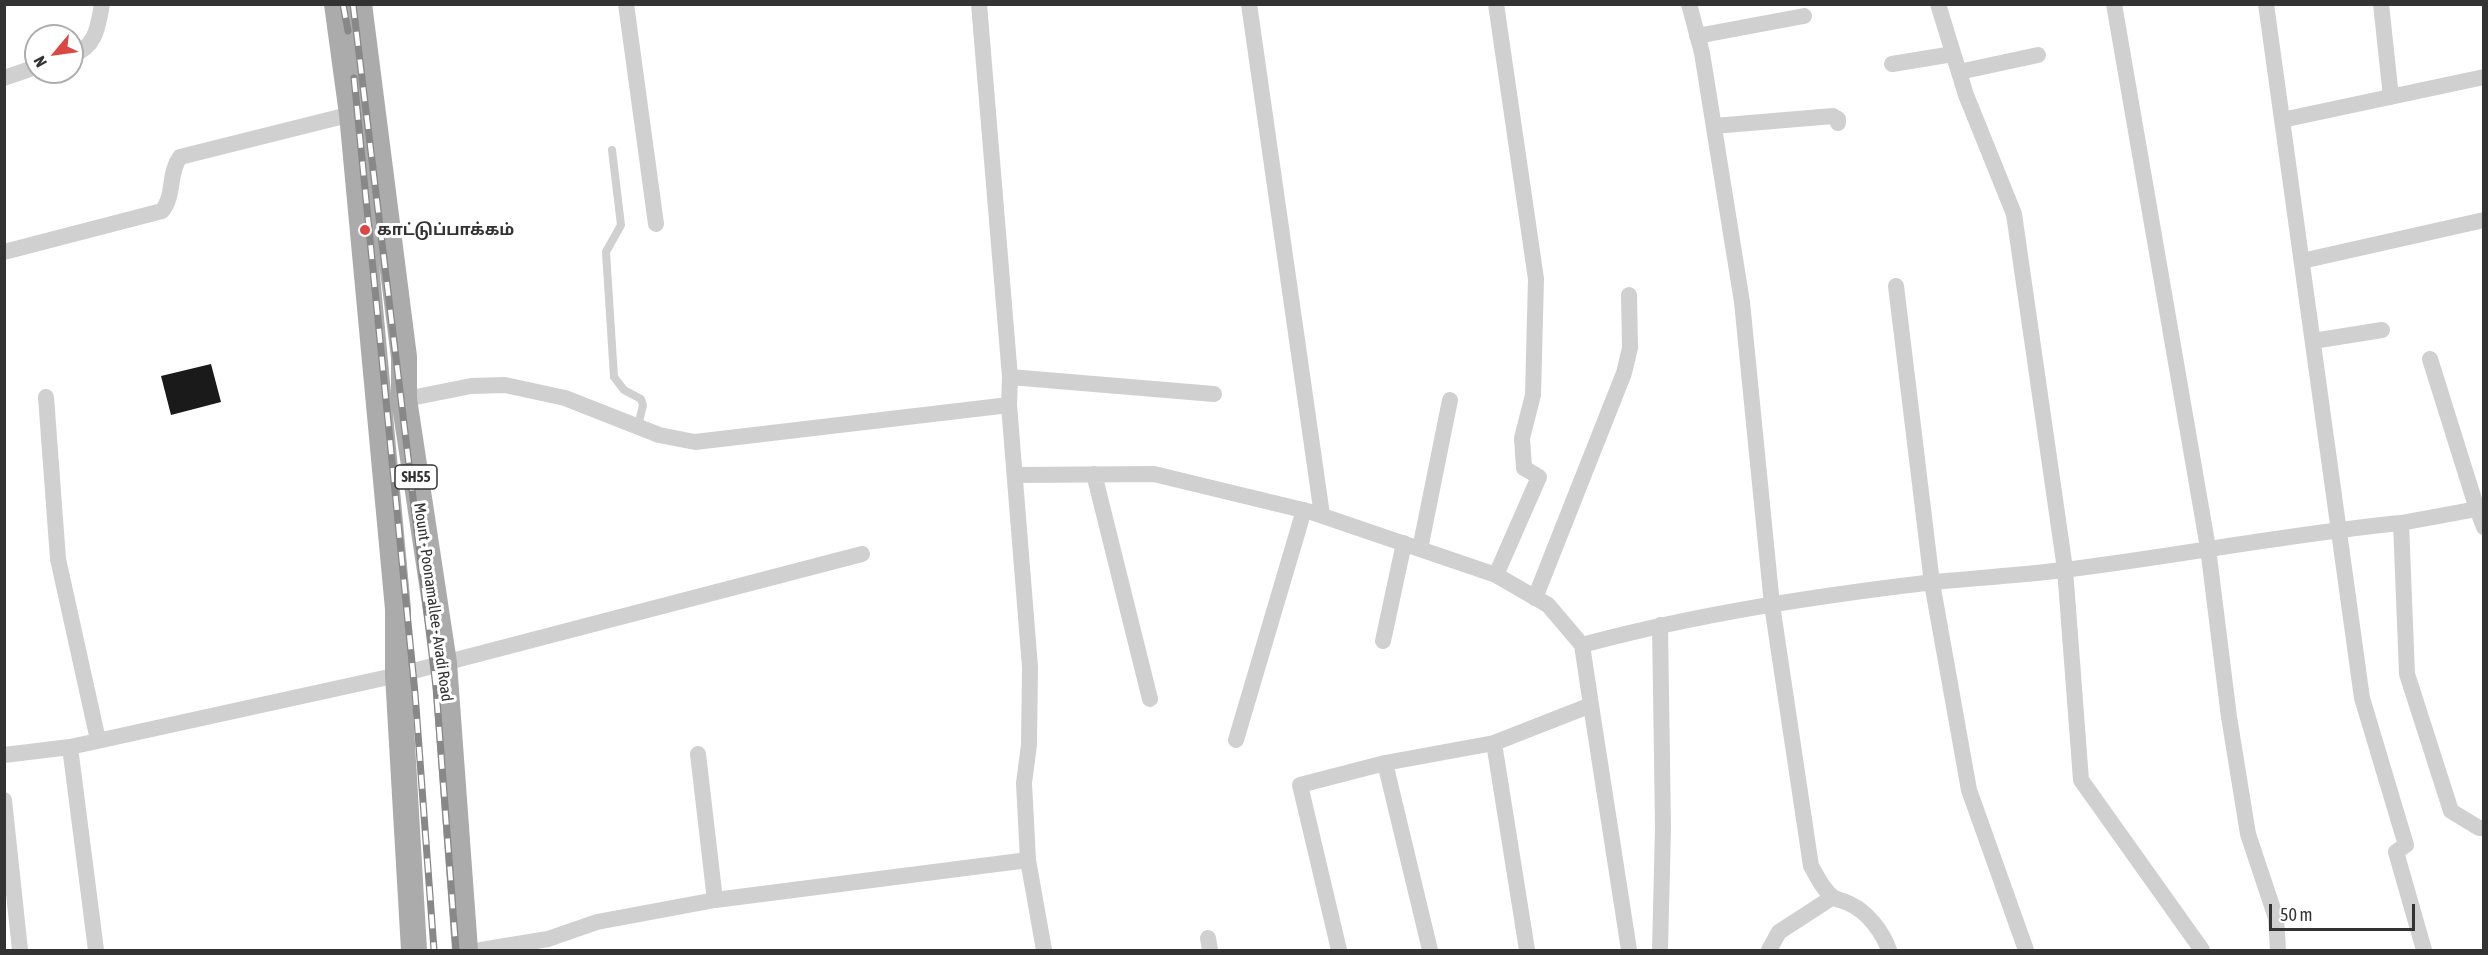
<!DOCTYPE html>
<html>
<head>
<meta charset="utf-8">
<style>
  body { margin:0 }
  #map { position:relative; width:2488px; height:955px; overflow:hidden; background:#fff; font-family:"Asap Condensed",sans-serif }
  canvas { display:block }
  .frame { position:absolute; inset:0; border:6px solid #333; pointer-events:none }
  .north { position:absolute; left:24px; top:24px; width:60px; height:60px; box-sizing:border-box; background:#fff; border:2px solid #adadad; border-radius:50%; rotate:241deg; font-size:16px; font-weight:700; line-height:24px; text-align:center; color:#333 }
  .north::after { content:''; display:block; margin:auto; width:21px; height:27px; background:#db4743; clip-path:polygon(50% 0,100% 100%,50% 72%,0 100%) }
  .scale { position:absolute; left:2269px; top:904px; width:146px; height:27px; box-sizing:border-box; border:3px solid #333; border-top:0; padding-left:8px; font-size:18px; line-height:21px; white-space:nowrap; color:#333; -webkit-text-stroke:4px #fff; paint-order:stroke }
</style>
</head>
<body>
<div id="map">
<canvas width="2488" height="955"></canvas>
<div class="frame"></div>
<div class="north">N</div>
<div class="scale">50 m</div>
</div>
<script>
const c = document.querySelector('canvas').getContext('2d');
c.lineJoin = 'round';
function fill(path, color) { c.fillStyle = color; c.fill(path, 'evenodd'); }
function strokePath(path, color, width, dash) { c.strokeStyle = color; c.lineWidth = width; c.lineCap = dash ? 'butt' : 'round'; c.setLineDash(dash || []); c.stroke(path); }
function drawText(font, color, halo, rows, align = 'center') {
  c.font = font + ' "Asap Condensed","Noto Sans Tamil",sans-serif'; c.lineWidth = 6; c.setLineDash([]); c.textBaseline = 'middle'; c.strokeStyle = halo; c.fillStyle = color; for (const [text, x, y, turn = 0] of rows) {
    c.save(); c.translate(x, y); c.rotate((+turn || 0) * Math.PI / 180); c.textAlign = isNaN(turn) ? turn : align; if (halo) c.strokeText(text, 0, 0); c.fillText(text, 0, 0); c.restore();
  }
}
fill(new Path2D(`
  M211,364L221,402L171,415L161,376Z`), '#1a1a1a');
strokePath(new Path2D(`
  M612,150L621,225L606,252L614,377L624,390L641,399L643,405L638,426`), '#d0d0d0', 8);
strokePath(new Path2D(`
  M626,4L656,224
  M979,4L1010,377L1009,405L1030,667L1029,745L1024,783L1028,860L1044,950
  M1249,4L1322,515
  M1689,4L1702,53L1742,302L1772,605L1811,866C1817,876 1823,890 1833,897C1837,900 1845,901 1850,904C1868,912 1883,933 1889,950
  M1938,4L1966,95L2014,214L2065,569L2081,780L2202,950
  M2114,4L2208,548L2229,717L2248,834L2276,918L2278,950
  M2266,4L2362,698L2406,845L2396,852L2424,950
  M2381,4L2391,97
  M1697,36L1804,16
  M72,55C96,47 98,27 102,4
  M1892,64L1953,54
  M1959,72L2038,55
  M4,78L36,67
  M2282,120L2484,77
  M1714,126L1833,116L1838,119V123
  M4,252L162,211C175,195 168,173 180,157L352,114
  M2302,261L2484,220
  M1896,286L1932,583L1969,790L2026,950
  M2313,341L2382,330
  M1010,377L1214,394
  M46,397L58,559L98,740
  M396,401L471,386L505,385L565,398L659,435L695,442L1009,405
  M1094,474L1150,699
  M1015,475L1154,474L1311,512L1496,575L1548,605L1582,645C1697,614 1815,596 1934,582C1977,578 2021,575 2064,570C2177,556 2288,534 2401,523L2407,674L2451,811L2479,828H2484
  M2484,507L2477,509L2484,527
  M2401,523L2477,509L2430,359
  M1420,549L1450,400
  M1496,575L1539,477L1524,468L1522,438L1533,395L1536,279L1496,4
  M1535,598L1624,373L1630,348L1629,295
  M1660,625L1663,828L1660,950
  M1383,641L1404,543
  M1591,705L1629,950
  M1236,740L1304,510
  M70,747L96,950
  M698,754L715,900
  M4,755L70,747L398,675L862,554
  M1385,763L1430,950
  M4,800L20,950
  M1208,938L1210,950
  M481,950L548,939L597,922L715,900L1028,860
  M1339,950L1300,785L1385,763L1494,743
  M1527,950L1494,743L1591,705L1582,645
  M1769,950L1779,932L1833,897`), '#d0d0d0', 16);
strokePath(new Path2D(`
  M337,4L352,114L398,609V675L414,950
  M359,4L404,357V399L444,663L465,950`), '#ababab', 26);
const rail = new Path2D(`
  M343,4L348,31
  M353,4L436,687L456,950
  M354,78L415,693L434,950`);
strokePath(rail, '#888', 7);
strokePath(rail, '#fff', 4.5, [14]);
for (const [x, y, r, color] of [
  [365,230,6,"#db4743"]
]) { const dot = new Path2D(); dot.arc(x, y, r, 0, 2 * Math.PI); c.fillStyle = color; c.fill(dot); strokePath(dot, '#fff', 2); }
for (const [x, y, w] of [
  [416,477,42]
]) { const box = new Path2D(); box.roundRect(x - w / 2, y - 12, w, 24, 4.5); c.fillStyle = '#fff'; c.fill(box); strokePath(box, '#333', 1.5); }
drawText('bold 15px', '#333', null, [
  ["SH55",416,477]
]);
drawText('bold 16px', '#333', '#fff', [
  ["காட்டுப்பாக்கம்",377,230]
], 'left');
drawText('16px', '#333', '#fff', [
  ["Mount - Poonamallee - Avadi Road",433,602,82]
]);
</script>
</body>
</html>
